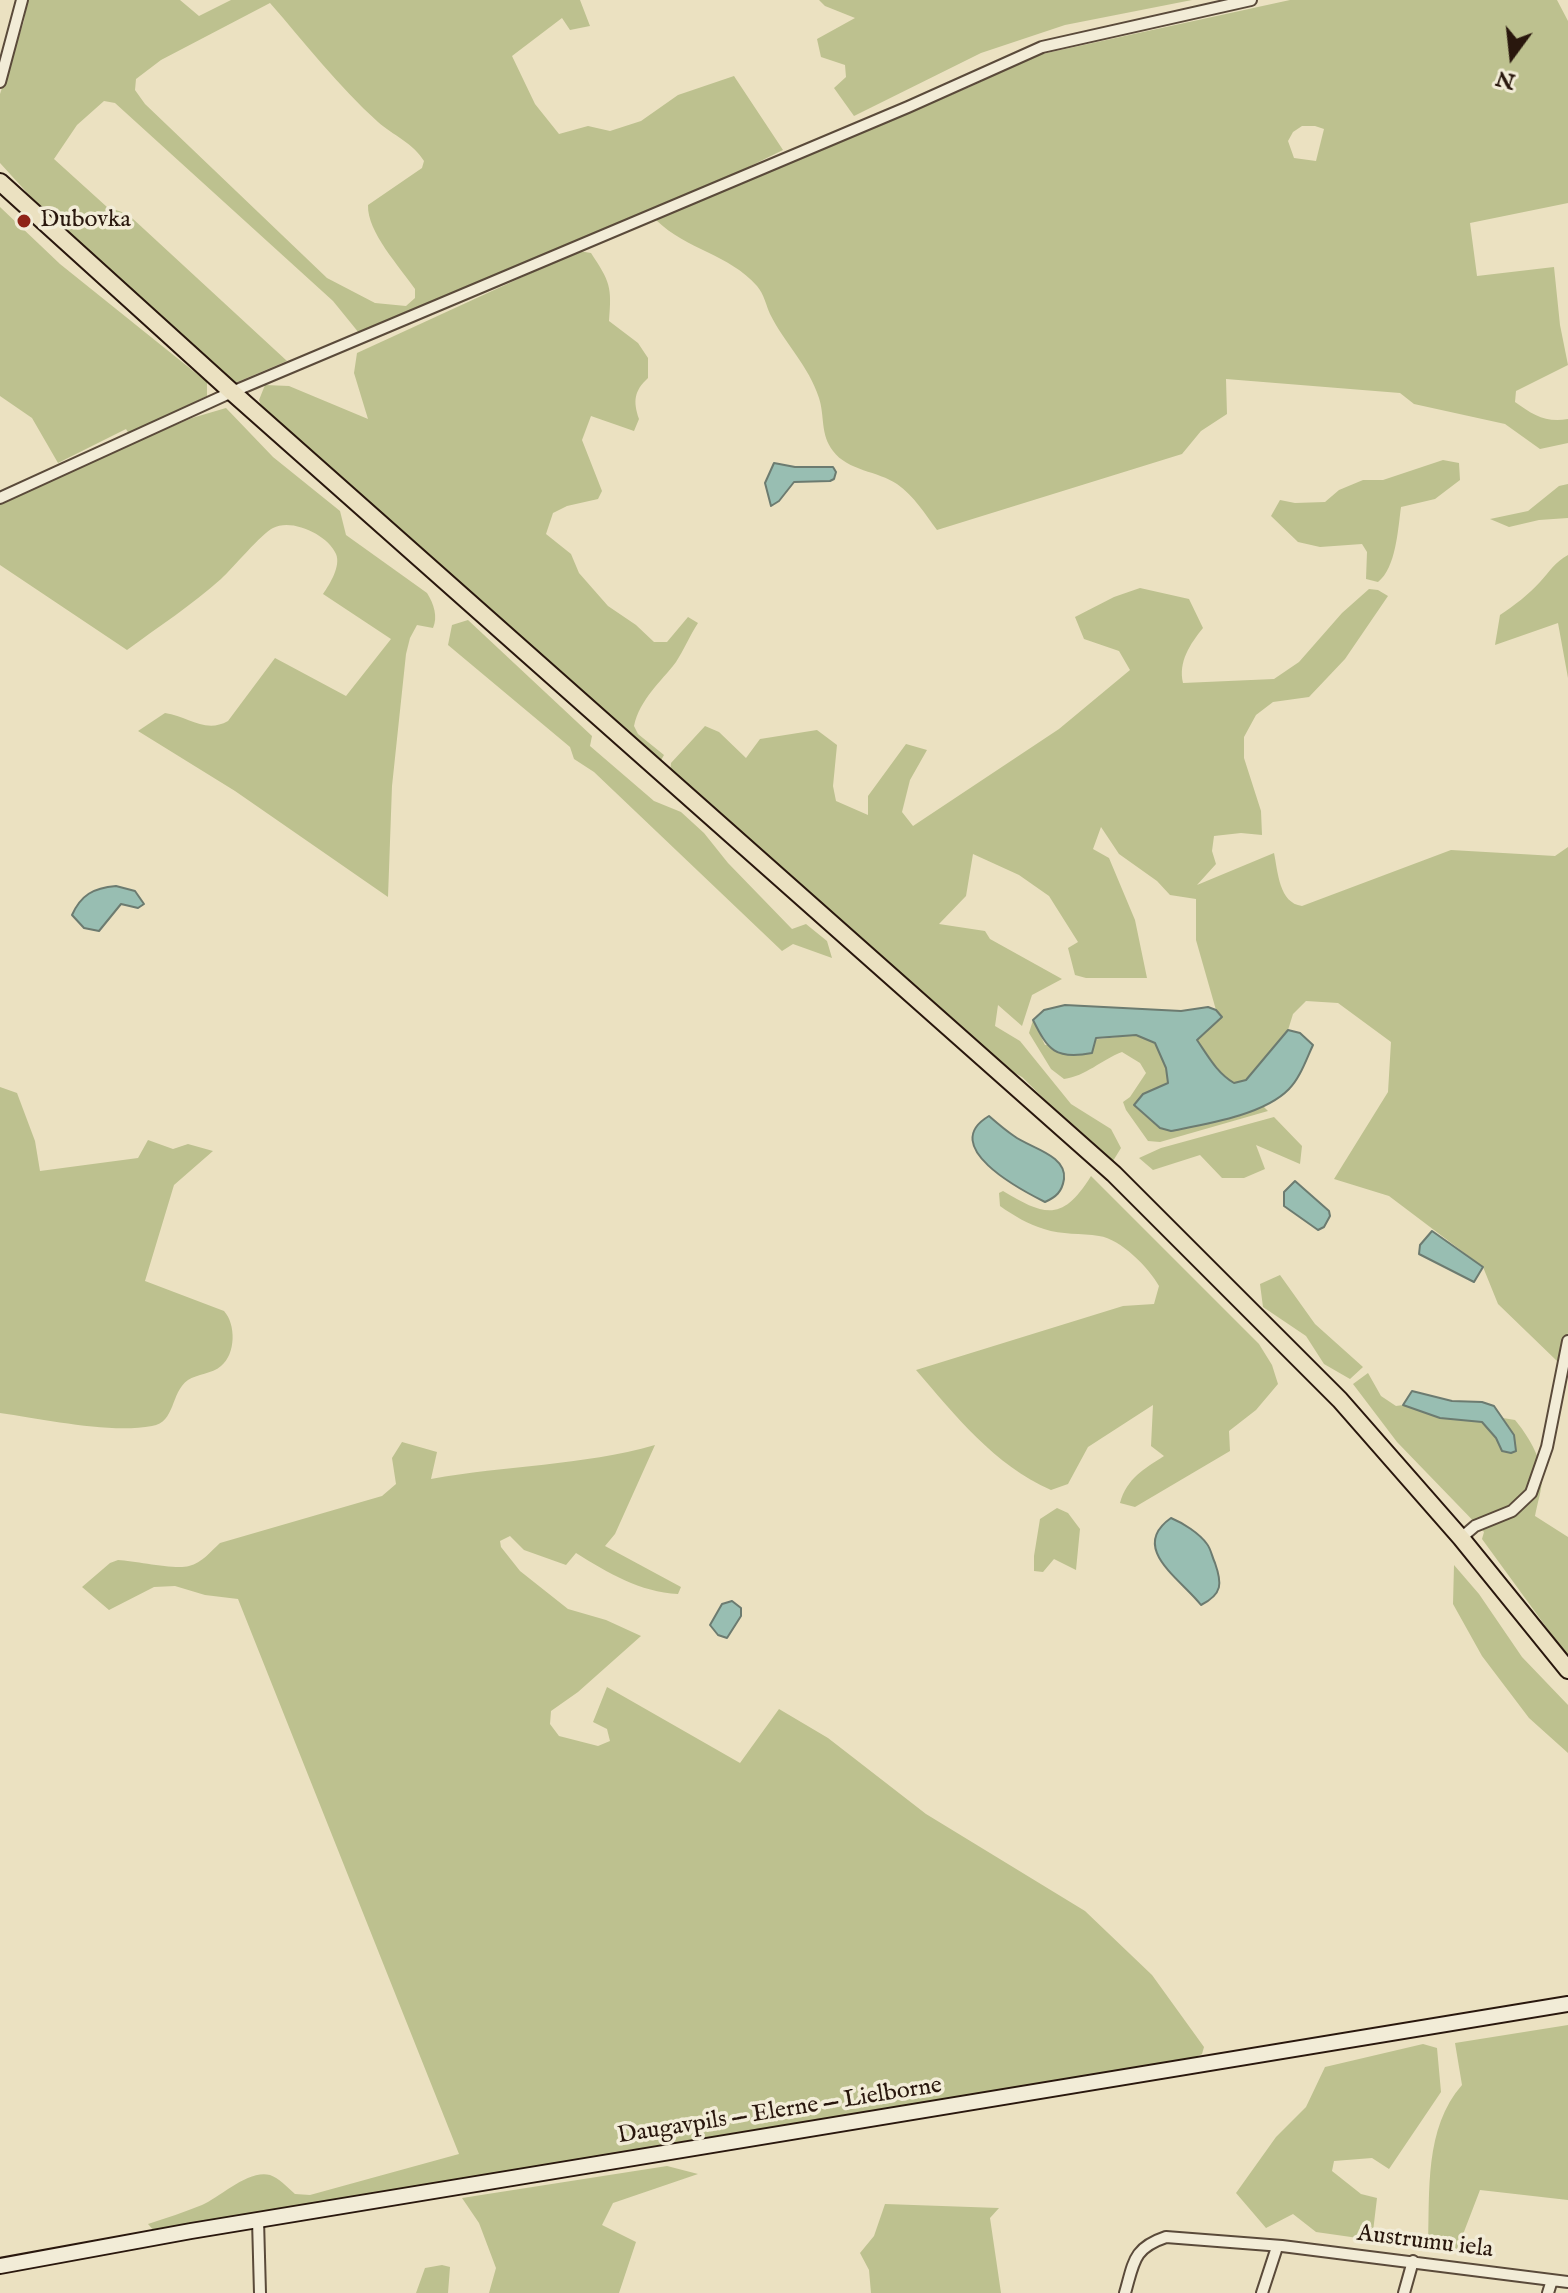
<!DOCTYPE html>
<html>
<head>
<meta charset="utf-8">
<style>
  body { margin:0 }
  #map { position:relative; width:1568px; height:2293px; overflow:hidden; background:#ebe1c1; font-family:"IM FELL English",serif }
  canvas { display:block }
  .north { position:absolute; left:1472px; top:16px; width:80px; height:80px; -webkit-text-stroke:6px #f2ecd7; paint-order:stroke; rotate:195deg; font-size:22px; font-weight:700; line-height:32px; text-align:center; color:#29170d }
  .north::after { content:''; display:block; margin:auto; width:28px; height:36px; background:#29170d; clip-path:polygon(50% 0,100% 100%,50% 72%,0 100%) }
</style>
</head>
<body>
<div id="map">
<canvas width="1568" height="2293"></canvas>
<div class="north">N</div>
</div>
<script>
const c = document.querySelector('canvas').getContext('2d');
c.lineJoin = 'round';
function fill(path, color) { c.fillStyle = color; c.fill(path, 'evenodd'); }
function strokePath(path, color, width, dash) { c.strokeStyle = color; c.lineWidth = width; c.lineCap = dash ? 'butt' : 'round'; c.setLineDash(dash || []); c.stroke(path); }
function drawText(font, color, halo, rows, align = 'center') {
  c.font = font + ' "IM FELL English",serif'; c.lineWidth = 7; c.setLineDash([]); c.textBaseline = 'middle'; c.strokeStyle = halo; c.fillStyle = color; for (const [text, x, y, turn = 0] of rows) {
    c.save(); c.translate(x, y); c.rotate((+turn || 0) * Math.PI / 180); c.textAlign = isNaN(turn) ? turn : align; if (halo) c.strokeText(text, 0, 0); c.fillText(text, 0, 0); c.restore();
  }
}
fill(new Path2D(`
  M27,0H180L199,16L231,0H580L590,26L570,30L562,18L512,56L535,104L559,134L588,126L610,131L641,121L678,95L734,76L783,150L710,186L359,333L333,301L115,103L104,101L77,125L54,159L107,207L122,212L132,218L287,361L235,383L31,197L0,163V94L24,21ZM270,3C305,43 338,86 378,122C393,135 414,144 424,161L422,168L368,205C367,232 400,267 415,289V298L406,306L375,303L327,278L145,104L135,90L136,79L161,60Z
  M819,0H1192L1065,25L981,53L854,116L834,88L846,77L845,65L821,57L817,39L855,18L825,6Z
  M1290,0H1557L1568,21V203L1470,223L1477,276L1554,267L1560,325L1568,365L1516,391L1515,402C1533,415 1546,423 1568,419V443L1540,449L1505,424L1414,404L1400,393L1226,379L1227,414L1201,431L1182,454L937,530C925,514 914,496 897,484C878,471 848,471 833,451C820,434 825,417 819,398C809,366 785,344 770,314C766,305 764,294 757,286C729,254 687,250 656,220L972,86L1033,56ZM1302,126H1315L1324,129L1316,161L1294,158L1288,141L1293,132Z
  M0,207L60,264L207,382V396L129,434L126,429L58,463L32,418L0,396Z
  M579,251L591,253C610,282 612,286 609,321L638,343L648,358V378C634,391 633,401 639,419L634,431L591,416L582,440L602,491L598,499L567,506L553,513L546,534L571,554L579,573L608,606L636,625L654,642H667L688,617L698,623C690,635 684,650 676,662C660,683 640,699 634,726L638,734L664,755L660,762L263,411L259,400L265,385L289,386L368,419L354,373L357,353Z
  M226,408L273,457L340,511L346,535L427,593C434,604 438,617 433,628L417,625L410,638L406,654L392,786L388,897L235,791L138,731L165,713C188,716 205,734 228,721L275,658L346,696L391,639L323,594C330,584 341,566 336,554C328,535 292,518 273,528C262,533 232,569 221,579C192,605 158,627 127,650L0,565V504L21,491L192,418Z
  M1443,460L1459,463L1460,480L1435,499L1401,507C1398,529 1396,568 1378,582L1366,579L1367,552L1362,544L1320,547L1298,542L1271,516L1280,500L1295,503L1325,502L1339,490L1363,480H1383Z
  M1568,484V518L1539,520L1509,527L1490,519L1528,511L1559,486Z
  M1568,555V678L1558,623L1495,645L1500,615C1515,605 1528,595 1540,582C1550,571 1555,562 1568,555Z
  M1140,588L1189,599L1203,628C1190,644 1178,662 1183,683L1274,679L1299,662L1342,613L1369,589L1378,590L1388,596L1345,659L1309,697L1273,702L1256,715L1244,737V758L1261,811L1262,835L1241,833L1214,836L1212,851L1216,864L1197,885L1274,853C1278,872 1279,903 1302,906L1451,850L1555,856L1568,847V1333L1557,1361L1498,1304L1483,1267L1389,1196L1334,1179L1388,1092L1391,1042L1338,1003L1306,1001L1293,1014L1288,1030L1267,1058L1246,1080L1234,1083L1226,1078L1214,1064L1197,1040L1221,1017L1216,1010L1196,940V899L1170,895L1157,881L1119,854L1101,827L1093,849L1109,858L1135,920L1147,978H1086L1075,975L1068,948L1078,942L1049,896L1019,875L973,854L966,896L939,924L985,931L990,939L1062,979L1032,995L1022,1026L998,1005L995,1026L1020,1041L1071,1104L1111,1129L1121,1148L1113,1161L1105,1159L1022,1077L998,1064L890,963L670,774L671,763L705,726L719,732L746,758L760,739L817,730L837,745L833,786L836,801L868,815V796L906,744L927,750L910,780L902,812L913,826L1059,729L1130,670L1119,651L1084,639L1075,617L1114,597Z
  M468,620L592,736L590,746L654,801L681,812L704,833L728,863L792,929L806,924L827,941L832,958L793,944L782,951L594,772L574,759L570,747L448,645L452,625Z
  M1033,1020L1045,1045L1136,1035L1155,1043L1166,1068L1168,1083L1143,1094L1134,1105C1150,1121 1161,1133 1184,1128L1263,1106L1268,1111L1160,1142L1148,1141L1126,1110L1123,1102L1130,1097L1146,1073L1140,1063L1122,1052C1101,1060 1086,1076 1064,1079L1051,1069L1029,1033Z
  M0,1087L17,1093L35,1141L40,1171L138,1158L148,1140L173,1149L188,1144L213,1151L174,1185L145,1281L224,1311C236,1324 236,1354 221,1366C212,1374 197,1374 188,1380C170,1393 176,1422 152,1426C109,1434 44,1419 0,1413Z
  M1274,1117L1302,1146L1300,1164L1256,1145L1265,1169L1244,1178H1222L1200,1155L1153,1170L1139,1158L1161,1148Z
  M1091,1176L1259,1344L1272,1365L1278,1384L1256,1410L1229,1431L1230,1451L1135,1507L1120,1503C1127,1478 1144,1469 1164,1456L1151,1446L1153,1405L1088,1447L1068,1484L1051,1490C994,1465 955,1415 916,1370L1123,1306L1154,1304L1159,1286C1149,1268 1121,1239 1099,1236C1081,1233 1062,1235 1044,1229C1028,1224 1014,1216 1000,1206L999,1193L1003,1191C1046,1217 1063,1221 1091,1176Z
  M1280,1275L1315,1324L1363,1367L1350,1379L1324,1364L1306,1336L1263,1307L1260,1284Z
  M1368,1373L1381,1396L1396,1406L1403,1405L1423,1412L1482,1422L1496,1438L1502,1451L1514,1435L1503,1418L1515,1420C1527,1434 1542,1458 1542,1478C1542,1490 1537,1504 1535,1516L1568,1537V1657L1482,1539L1484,1532L1397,1442L1353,1384Z
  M402,1442L437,1452L431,1479C506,1465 582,1466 655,1445L615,1534L605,1546L681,1587L678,1594C640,1592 608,1573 576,1553L566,1565L524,1550L510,1536L500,1541L501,1547L520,1571L568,1609L606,1620L641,1636L578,1692L551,1711L550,1724L559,1736L598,1746L610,1741L607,1729L593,1722L607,1687L740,1763L779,1709L828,1738L926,1814L1085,1911L1152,1975L1204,2047L1202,2054L1193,2058L660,2145L155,2232L148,2224C166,2218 185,2212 202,2205C220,2197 249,2169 270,2175C279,2178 287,2187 295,2194L310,2195L459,2154L238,1599L205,1595L175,1586L154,1587L109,1610L82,1587L110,1563L118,1560C136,1561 175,1570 189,1566C202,1563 211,1551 220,1543L382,1496L396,1484L392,1458Z
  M1057,1508L1068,1513L1080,1529L1076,1570L1054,1559L1043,1572L1034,1571V1556L1040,1519Z
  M1454,1565L1479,1594L1522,1657L1568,1705V1753L1529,1718L1482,1656L1453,1604Z
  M1568,2025V2200L1480,2190L1457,2250L1428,2245C1430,2192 1424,2128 1462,2085L1455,2043Z
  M1423,2044L1437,2048L1441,2092L1389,2169L1372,2158L1334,2161L1332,2171L1361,2194L1377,2198L1372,2240L1316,2232L1293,2214L1266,2228L1236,2193L1276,2137L1306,2107L1325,2067Z
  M667,2166L698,2174L613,2203L602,2225L636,2242L619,2293H489L496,2268L479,2223L462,2198Z
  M885,2204L999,2208L990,2218L1001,2293H871L869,2270L860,2253L874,2236Z
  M442,2265L450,2267L448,2293H416L425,2268Z`), '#bdc18f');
const water = new Path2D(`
  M774,463L795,467H833L836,472L834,479L830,481L794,482L779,501L771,506L765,483Z
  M116,886L135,891L144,904L138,908L121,904L99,931L84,928L72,915C81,895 93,888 116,886Z
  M1065,1005L1181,1011L1208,1007L1216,1010L1222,1017L1197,1040C1208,1056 1217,1073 1234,1083L1246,1080L1288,1030L1300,1033L1313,1045C1306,1060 1300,1078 1289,1089C1264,1115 1206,1124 1171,1131L1160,1128L1134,1105L1143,1094L1168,1083L1166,1068L1155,1043L1136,1035L1096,1038L1092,1053C1055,1060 1048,1050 1033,1020L1044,1010Z
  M989,1116C997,1123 1005,1130 1014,1136C1030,1148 1067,1155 1064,1179C1062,1192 1056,1197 1045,1202C1019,1189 938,1146 989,1116Z
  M1295,1181L1329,1211L1330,1216L1324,1227L1318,1230L1284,1206V1192Z
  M1432,1231L1483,1267L1474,1282L1419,1254L1420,1245Z
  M1412,1391L1452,1401L1482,1402L1494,1406L1514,1435L1516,1451L1511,1453L1502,1451L1496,1438L1482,1422L1440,1418L1403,1405Z
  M1171,1518C1183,1523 1199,1533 1207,1544C1211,1549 1212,1557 1215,1563C1222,1583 1223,1594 1201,1605C1182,1580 1128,1548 1171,1518Z
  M732,1601L741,1608V1616L727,1638L718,1635L710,1625L722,1604Z`);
fill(water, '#98beb2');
strokePath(water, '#6c7b70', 2);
const street = new Path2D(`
  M0,82L22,0
  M0,498L232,392L908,107L1042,47L1251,0
  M1461,1538L1475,1526L1512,1511L1531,1493L1547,1447L1568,1341
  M258,2220L260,2293
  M1125,2293C1134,2262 1133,2248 1166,2237L1282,2246L1568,2282
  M1262,2293L1277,2247
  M1404,2293L1413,2261
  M1548,2293L1552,2280`);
const secondary = new Path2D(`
  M0,2266L191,2231L1568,2004`);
const primary = new Path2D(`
  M0,182L232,392L1114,1174L1340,1400L1461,1538L1568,1670`);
strokePath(street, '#5a4a3a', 14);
strokePath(secondary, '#29170d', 18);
strokePath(primary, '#29170d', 20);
strokePath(street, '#f2ecd7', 10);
strokePath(secondary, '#f2ecd7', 14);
strokePath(primary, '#ebe1c1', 16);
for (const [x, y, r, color] of [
  [24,221,8,"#8f2418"]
]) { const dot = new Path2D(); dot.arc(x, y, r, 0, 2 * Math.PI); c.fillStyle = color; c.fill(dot); strokePath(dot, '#f2ecd7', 3); }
drawText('24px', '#29170d', '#f2ecd7', [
  ["Dubovka",40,221]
], 'left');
drawText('24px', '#29170d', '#f2ecd7', [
  ["Daugavpils — Elerne — Lielborne",780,2112,-9],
  ["Austrumu iela",1425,2243,7]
]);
</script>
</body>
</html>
